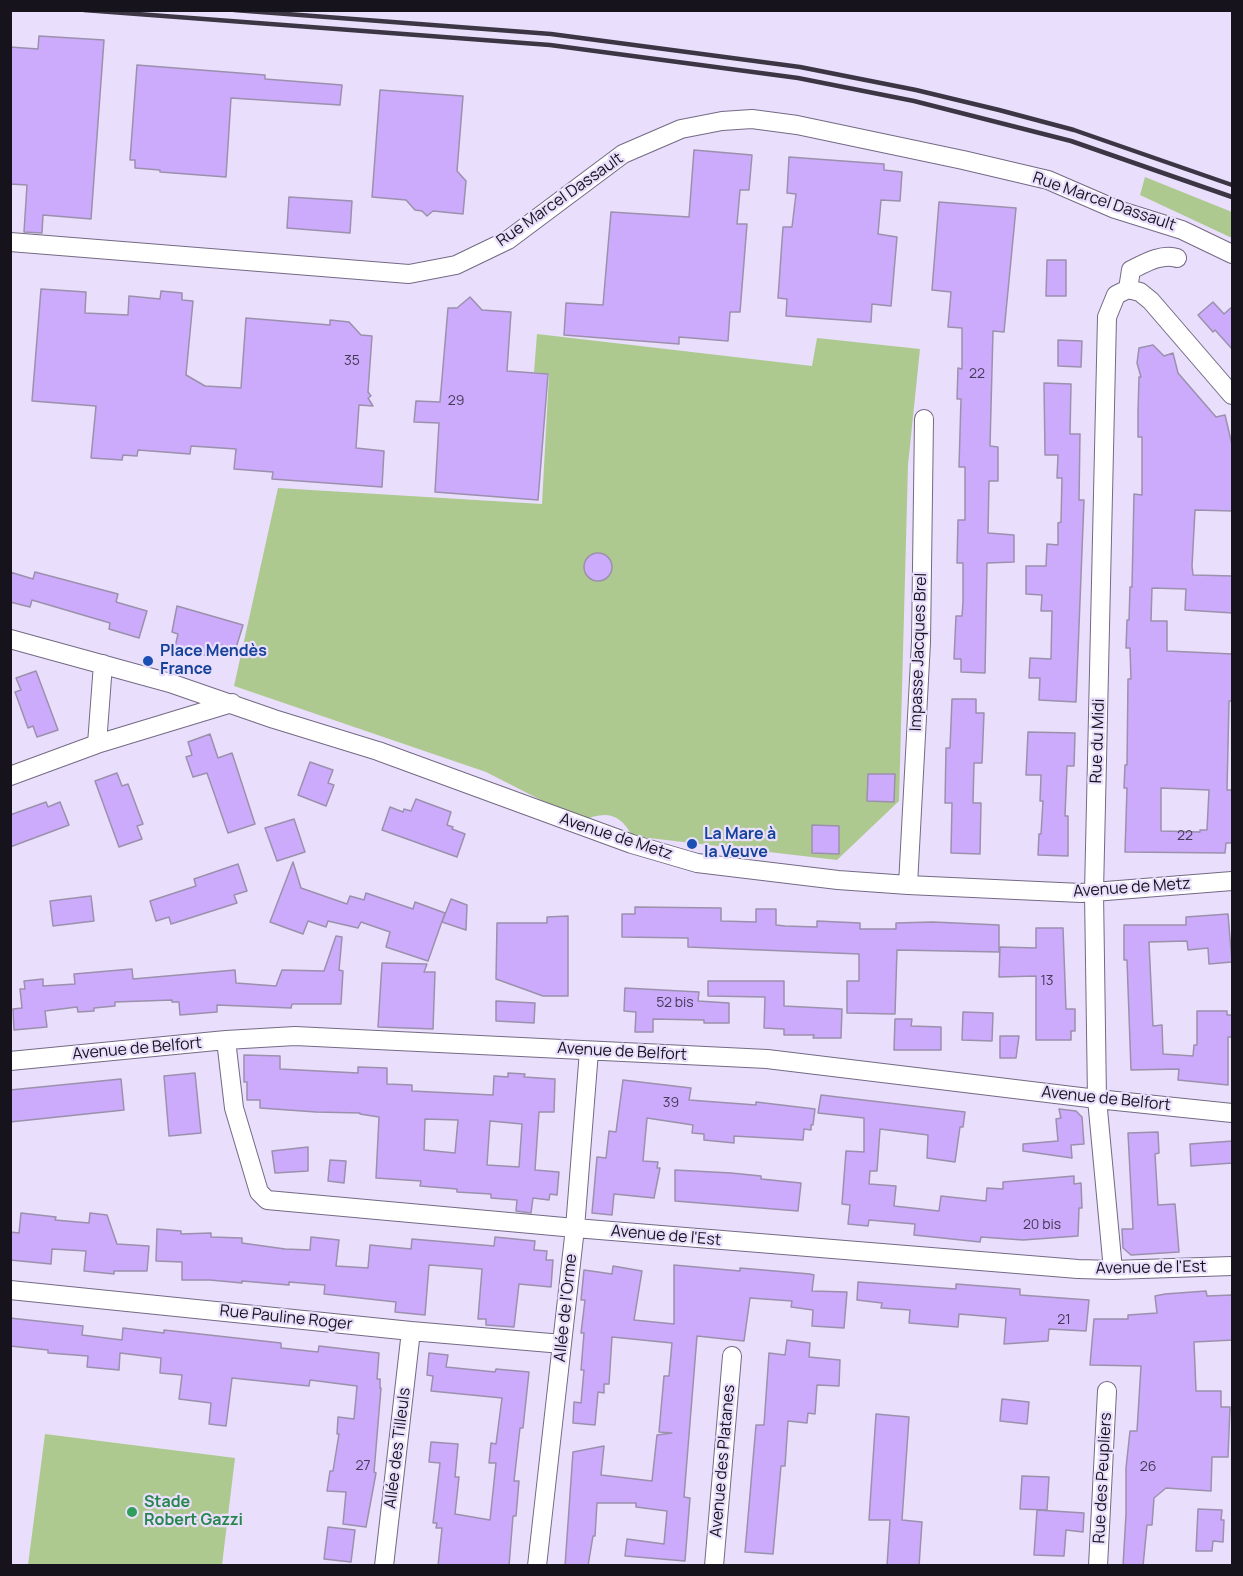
<!DOCTYPE html>
<html>
<head>
<meta charset="utf-8">
<style>
  body { margin:0 }
  #map { position:relative; width:1243px; height:1576px; overflow:hidden; background:#e9defc; font-family:Manrope,sans-serif }
  canvas { display:block }
  .frame { position:absolute; inset:0; border:12px solid #17131d; pointer-events:none }
</style>
</head>
<body>
<div id="map">
<canvas width="1243" height="1576"></canvas>
<div class="frame"></div>
</div>
<script>
const c = document.querySelector('canvas').getContext('2d');
c.lineJoin = 'round';
function fill(path, color) { c.fillStyle = color; c.fill(path, 'evenodd'); }
function strokePath(path, color, width, dash) { c.strokeStyle = color; c.lineWidth = width; c.lineCap = dash ? 'butt' : 'round'; c.setLineDash(dash || []); c.stroke(path); }
function drawText(font, color, halo, rows, align = 'center') {
  c.font = font + ' Manrope,sans-serif'; c.lineWidth = 4.5; c.setLineDash([]); c.textBaseline = 'middle'; c.strokeStyle = halo; c.fillStyle = color; for (const [text, x, y, turn = 0] of rows) {
    c.save(); c.translate(x, y); c.rotate((+turn || 0) * Math.PI / 180); c.textAlign = isNaN(turn) ? turn : align; if (halo) c.strokeText(text, 0, 0); c.fillText(text, 0, 0); c.restore();
  }
}
fill(new Path2D(`
  M1145,177L1232,212V238L1140,195Z
  M537,334L812,366L817,338L920,349L908,465L899,801L837,860L632,836C620,812 604,811 582,821L486,772L234,686L278,488L542,504L549,374L534,372Z
  M45,1434L235,1458L222,1565H28Z`), '#aec98f');
const building = new Path2D(`
  M39,36L104,40L91,219L43,215L42,233L24,232L27,185L10,184V47L38,49Z
  M137,65L265,75V79L342,85L340,105L231,98L226,177L160,172V170L135,168V160H130Z
  M380,90L463,96L457,171L466,181L463,214L433,211L427,216L422,211L415,210L406,200L372,197Z
  M694,150L752,155L749,190H740L737,224H747L740,312H730L728,341L679,337V344L564,335L566,303L603,305L611,212L689,217Z
  M789,157L884,164V170L902,172L900,201L881,200L878,234L897,237L891,306L872,304L871,322L786,316L787,299L778,298L783,227H792L796,194L787,193Z
  M289,197L352,201L350,233L287,228Z
  M939,202L1016,208L1004,332L993,331L990,446L998,447V481H989L988,533L1014,535V562L987,563L985,673L961,672V659H954L956,616H962L963,602V563H957L958,520H965V467H959L961,399H957L958,368L962,369V328L948,327L951,292L932,290Z
  M1047,260H1066V296H1046Z
  M41,289L86,292L85,313L128,315L129,296L160,299L161,291L182,293V300L193,301L186,375L205,386L241,388L246,318L330,325V320L349,322L361,335L372,336L368,392L371,396L368,398L373,406L359,405L356,448L384,451L382,487L272,479L273,472L234,469L236,449L191,446L190,454L138,450L137,456L123,455L122,460L91,458L96,406L32,401Z
  M470,297L482,310L511,312L507,371L548,374L538,500L435,492L439,423L414,422L416,401L440,402L448,308H457Z
  M1213,302L1224,314L1233,306V350L1215,330L1213,332L1198,315Z
  M1058,340L1082,341L1081,367L1058,366Z
  M1153,345L1164,356L1173,353L1178,373L1216,417L1225,415L1233,449V511L1195,510L1192,566L1193,575L1233,576V613L1185,610L1186,589L1152,588L1151,621H1167V651L1233,654V701H1229L1227,790H1233V843H1226L1225,853L1125,852L1127,788H1124L1125,765H1127L1128,679H1131L1130,648H1126L1127,620H1129L1130,587H1132L1134,494L1142,495V437H1138V412L1139,377H1141L1137,363L1139,348ZM1161,788L1209,790L1207,830H1200V832L1161,831Z
  M1044,383L1071,384L1070,434H1080L1079,500H1084L1076,702L1039,700L1040,678H1029L1030,658L1051,659L1052,611H1041L1042,595L1026,594V566H1046L1047,544L1058,545V523L1061,522L1062,478H1057L1058,455H1045Z
  M584 567a14 14 0 1 1 28 0a14 14 0 1 1-28 0Z
  M10,572L33,579L35,572L118,594L116,602L147,611L139,638L109,629L110,623L32,600L30,607L10,602Z
  M177,606L243,625L236,648L215,644L211,657L175,647L178,634L172,632Z
  M36,671L58,730L37,737L33,726L28,728L15,692L21,690L16,678Z
  M952,699H976V713H984L982,763H974L973,803H981L980,854L951,853L952,803H945L946,748H950Z
  M1028,732L1075,733L1074,766H1067L1065,816H1068V856L1038,855L1039,834H1041L1043,801H1040L1041,775H1026Z
  M210,734L218,758L232,753L255,824L228,833L207,773L193,777L186,757L192,755L188,742Z
  M310,762L333,770L328,783L334,785L326,806L298,795Z
  M117,773L122,786L128,784L143,824L137,826L142,839L119,847L95,781Z
  M868,774H895L894,802L867,801Z
  M416,799L451,812L447,825L453,827L452,829L465,834L457,857L382,830L390,807L403,812L404,809L411,811Z
  M46,802L48,807L60,802L69,825L10,847V815Z
  M294,819L305,852L277,861L265,828Z
  M812,825L839,826V854L812,853Z
  M293,862L301,888L347,904L350,896L364,900L366,893L413,909L415,902L445,913L428,961L386,947L390,932L361,922L358,928L328,921L326,927L308,921L303,934L270,922Z
  M238,864L247,891L234,895L237,903L171,924L169,917L156,921L150,901L196,886L194,879Z
  M91,896L94,921L53,926L50,901Z
  M451,899L467,905L466,930L442,922Z
  M635,907L721,908V921L756,922V909H776V925L785,926L817,927V921L860,923V929H896V923L933,922L999,925V952L897,950L895,1014L847,1013V981H859V954L688,947V938L622,937V914H635Z
  M1228,914L1232,962L1209,964L1208,948L1188,950L1187,941L1149,942L1153,1026L1162,1025L1163,1054L1193,1056L1194,1045H1197V1011H1227V1015H1233V1037H1228V1085L1178,1080L1179,1069L1131,1070L1127,960H1124V925H1186V917Z
  M568,916V996H543L496,979L497,923H547V917Z
  M1036,928H1063L1066,1009H1075V1031H1071V1040H1036V976L999,977L1000,947L1036,948Z
  M336,936L342,937L339,970L343,971L341,1004H292L291,1008L217,1005V1012L180,1015L179,1002H172V1000L115,1002V1006L94,1008V1011L78,1012L77,1007L45,1011L47,1027L14,1030L13,1009L22,1008L20,989H25L24,981L43,979V986L75,984L74,974L132,969L133,979L235,970L236,983L276,986L282,970L324,971Z
  M382,963L427,964L424,972H435L433,1029L378,1027Z
  M708,981H784V1006L842,1009L841,1038H813L814,1035H784V1029L764,1028L765,997L708,996Z
  M625,988L699,992L698,1001L729,1003V1023H704V1020L653,1019V1032H635L636,1012L624,1011Z
  M496,1001L535,1003L534,1023L496,1021Z
  M963,1012L993,1013L992,1041L962,1040Z
  M895,1019H912L911,1026L941,1027V1050H894Z
  M1000,1036H1019L1016,1058H1000Z
  M244,1055L280,1056V1069L358,1073V1067L387,1068V1084L412,1085V1091L493,1095L494,1076L508,1077V1073L525,1074L524,1077L555,1079L554,1112H539L535,1170L559,1172L557,1195L550,1194L549,1200L533,1198L531,1213L516,1211L517,1200L491,1198V1194L457,1192V1189L420,1186L421,1181L376,1178L379,1117L360,1114V1113L316,1112L260,1108V1100H247V1082H244ZM425,1119L458,1120L455,1153L424,1150ZM490,1121L522,1124L519,1167L487,1165Z
  M195,1073L201,1133L169,1136L164,1076Z
  M121,1079L124,1110L10,1122V1090Z
  M623,1080L691,1088L689,1100L756,1105V1102L815,1109L813,1125H811V1130L804,1129L803,1140L734,1136V1143L704,1140V1134L692,1133L693,1125L647,1118L643,1161L658,1162L657,1168H660L654,1198L614,1194L612,1215L592,1213L597,1157L606,1158L609,1131L616,1132Z
  M821,1095L965,1112L963,1127H960L955,1162L927,1158L928,1135L880,1129L877,1171H870L869,1184L896,1186L894,1206L939,1211L941,1196L986,1201L987,1188L1003,1189V1182L1074,1176V1184L1081,1183L1082,1208H1079L1078,1236L1023,1240L981,1237L980,1242L914,1235L915,1224L869,1220L868,1226L848,1224L850,1205L842,1204L846,1151L864,1152V1118L818,1113Z
  M1059,1109L1076,1111L1082,1117L1084,1144L1071,1145L1072,1158L1023,1151V1144L1058,1141L1056,1119L1061,1118Z
  M1158,1132L1159,1153L1155,1154L1158,1205L1175,1204L1179,1252L1131,1255L1123,1248L1122,1229H1133L1128,1133Z
  M1233,1141V1163L1191,1166L1190,1144Z
  M308,1147V1171L275,1173L272,1151Z
  M330,1160L346,1161L344,1183L328,1181Z
  M675,1170L731,1173L761,1176V1179L801,1183L798,1211L675,1201Z
  M21,1213L56,1217L55,1220L89,1223L90,1213L107,1215L117,1244L149,1246L147,1271H114V1274L84,1271L86,1251L52,1249L51,1264L10,1260V1232L19,1233Z
  M157,1229L181,1231V1234L211,1233V1237L242,1238V1243L285,1249L310,1250L311,1237L339,1240L336,1266L368,1268L370,1245L411,1249L412,1239L494,1246L495,1237L535,1241L534,1250L547,1251L546,1260H553L551,1287L519,1284L514,1327L486,1325V1319H478L482,1269L429,1265L425,1315L395,1312L396,1302L324,1294L325,1285L289,1282V1285L242,1281V1283L210,1280H182V1262L156,1261Z
  M674,1265L740,1271V1268L810,1274L814,1275L812,1291L847,1292L844,1328L812,1326L813,1310L791,1307L792,1301L750,1298L744,1341L697,1336L684,1497L690,1498L685,1561L625,1556L627,1539L664,1544L667,1511L636,1507V1503H597L595,1536H593L588,1566H565L573,1452L604,1446L601,1475L652,1481L657,1435L672,1433L659,1432L664,1376H669L672,1343L612,1337L609,1384H604V1393L598,1392L595,1425L573,1423L574,1402L581,1403L584,1370H581L584,1333H581L585,1300H581L584,1270L612,1274L613,1266L642,1271L634,1320L674,1324Z
  M858,1282L956,1289V1284L1020,1289V1295L1089,1300L1086,1331L1049,1329L1048,1341L1004,1344L1006,1318L959,1314L958,1327L909,1323L910,1310L881,1308L882,1303L857,1300Z
  M1206,1291L1207,1296L1233,1295V1340L1194,1342L1196,1391H1221V1407H1230L1228,1457H1212L1211,1491L1166,1488L1154,1498L1152,1525H1147L1143,1566H1123L1126,1514V1468L1130,1431H1137L1141,1366L1090,1365L1094,1319H1128V1315L1157,1313L1155,1296L1165,1294Z
  M10,1318L83,1326L82,1335L122,1340L123,1328L164,1333V1330L281,1343V1348L318,1352L319,1346L379,1353L377,1379H380V1388H381L374,1472L376,1473L366,1527L343,1524L346,1492L327,1491L330,1471H333L339,1434H337L338,1417L354,1419L357,1386L310,1380L309,1386L232,1378L226,1426L209,1424L211,1403L179,1399L182,1375L160,1373L161,1358L120,1353L119,1370L87,1367L88,1356L48,1353V1350L10,1346Z
  M787,1340L810,1343L809,1357L840,1360L839,1386L817,1385L815,1414L808,1413L807,1423L788,1421L785,1466H781L773,1554L745,1552L756,1425H764L769,1353L785,1355Z
  M429,1353L448,1355L446,1367L495,1372L496,1369L529,1372L523,1428H520L514,1481H519L516,1516H513L509,1566H438L442,1528H436L437,1523H433L440,1463L429,1462L431,1442L458,1444L455,1477H459L455,1514L490,1520L496,1463H489L491,1443L496,1444L502,1398L431,1391L433,1376L427,1375Z
  M1002,1399L1029,1402L1027,1424L1000,1421Z
  M876,1414L909,1417L902,1520L922,1522L919,1566H887L890,1520H869Z
  M1022,1476L1049,1477L1047,1510L1020,1509Z
  M1198,1509L1222,1510L1221,1520H1224L1223,1542L1213,1541L1212,1551H1196Z
  M1037,1510L1084,1513L1083,1532L1066,1530L1064,1556L1034,1555Z
  M328,1527L355,1530L351,1562L324,1559Z`);
fill(building, '#ccabfc');
strokePath(building, '#9b91ac', 1.5);
const street = new Path2D(`
  M10,242L409,274L456,265L508,240L623,154L681,129L722,121L752,119L797,125L963,160L1048,180L1115,209L1182,230L1232,254
  M1128,289L1140,292L1151,301L1232,395
  M1128,289L1131,270C1145,263 1162,253 1177,258
  M10,639L170,683L274,719L378,751L632,844L697,863L838,880L908,885L1081,893L1232,881
  M97,744L103,664
  M10,776L97,744L232,703
  M908,885L921,642L924,419
  M226,1040L234,1108L259,1192L267,1200L575,1228L1078,1269L1113,1270L1232,1266
  M10,1061L226,1040L295,1036L767,1059L1097,1099L1232,1113
  M1113,1270L1097,1099L1094,892L1107,317L1116,295L1128,289
  M10,1290L411,1331L562,1344
  M384,1566L411,1331
  M537,1566L575,1228L589,1051
  M714,1566L732,1356
  M1098,1566L1107,1391`);
strokePath(street, '#746a84', 20);
strokePath(street, '#fff', 18);
strokePath(new Path2D(`
  M84,10L550,45L798,78L914,101L1071,141L1232,197
  M234,10L551,34L800,67L916,90L999,110L1074,130L1232,185`), '#3c3644', 4.5);
for (const [x, y, r, color] of [
  [148,661,6,"#1a4fb4"],
  [692,844,6,"#1a4fb4"],
  [132,1512,6,"#2e9e5b"]
]) { const dot = new Path2D(); dot.arc(x, y, r, 0, 2 * Math.PI); c.fillStyle = color; c.fill(dot); strokePath(dot, '#e9defc', 2); }
drawText('14px', '#443955', null, [
  ["35",352,361],
  ["22",977,374],
  ["29",456,401],
  ["22",1185,836],
  ["13",1047,981],
  ["52 bis",675,1003],
  ["39",671,1103],
  ["20 bis",1042,1225],
  ["21",1064,1320],
  ["27",363,1466],
  ["26",1148,1467]
]);
drawText('16px', '#17131d', '#e9defc', [
  ["Rue Marcel Dassault",560,200,-35],
  ["Rue Marcel Dassault",1104,202,19],
  ["Impasse Jacques Brel",919,652,-88],
  ["Rue du Midi",1098,741,-88],
  ["Avenue de Metz",616,837,18],
  ["Avenue de Metz",1132,888,-4],
  ["Avenue de Belfort",137,1049,-5],
  ["Avenue de Belfort",622,1052,3],
  ["Avenue de Belfort",1106,1099,6],
  ["Avenue de l'Est",666,1236,5],
  ["Avenue de l'Est",1151,1268,-1],
  ["Allée de l'Orme",566,1308,-84],
  ["Rue Pauline Roger",286,1318,6],
  ["Allée des Tilleuls",398,1448,-83],
  ["Avenue des Platanes",723,1461,-85],
  ["Rue des Peupliers",1103,1478,-87]
]);
drawText('bold 16px', '#164399', '#e9defc', [
  ["Place Mendès",160,652],
  ["France",160,670],
  ["La Mare à",704,835],
  ["la Veuve",704,853]
], 'left');
drawText('bold 16px', '#27864d', '#e9defc', [
  ["Stade",144,1503],
  ["Robert Gazzi",144,1521]
], 'left');
</script>
</body>
</html>
